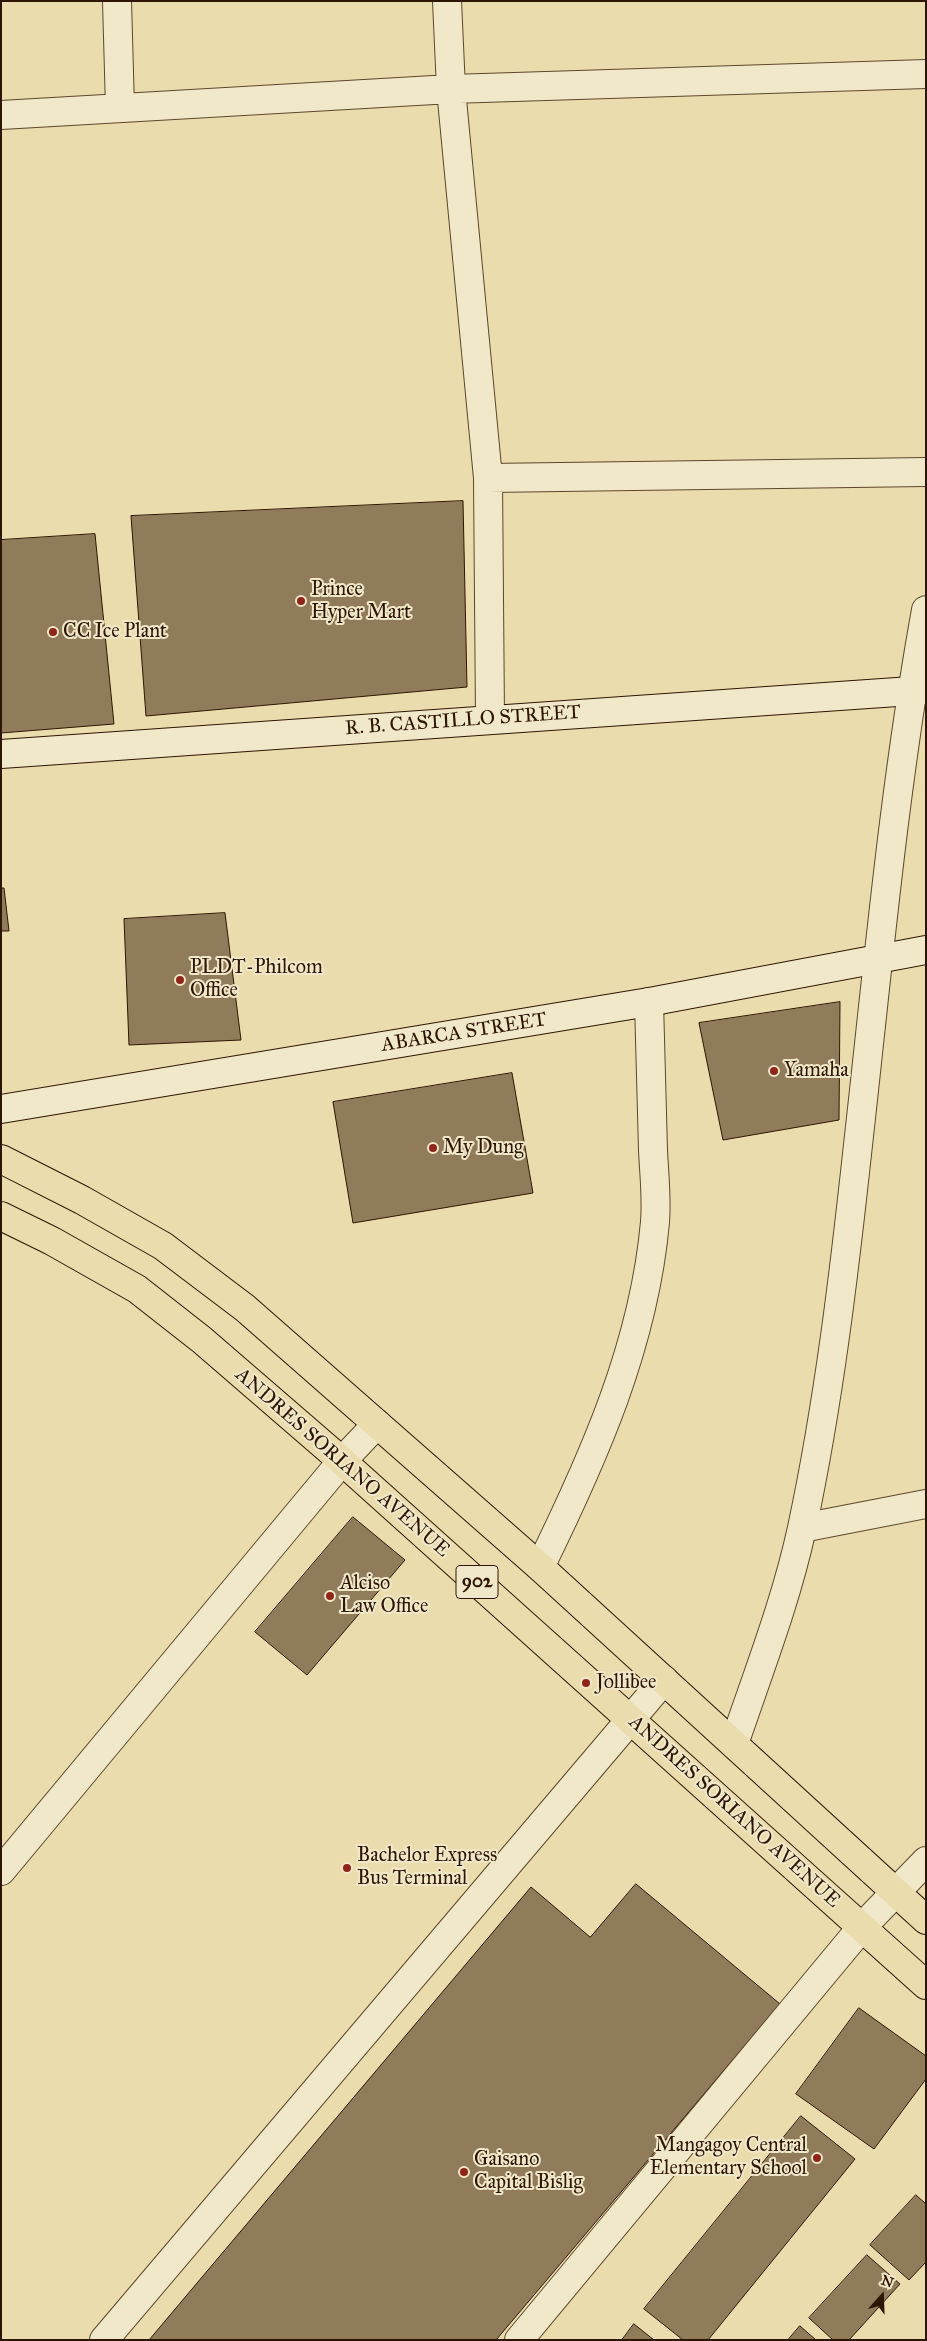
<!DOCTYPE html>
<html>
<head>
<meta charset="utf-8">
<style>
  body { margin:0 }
  #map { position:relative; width:927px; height:2341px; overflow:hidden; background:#eadcad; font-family:"IM FELL Great Primer",serif }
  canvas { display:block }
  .frame { position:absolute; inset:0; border:2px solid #2e1500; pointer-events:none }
  .north { position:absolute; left:857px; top:2271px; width:50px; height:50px; -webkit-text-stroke:4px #f1e8ca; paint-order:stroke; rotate:20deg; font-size:14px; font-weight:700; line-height:20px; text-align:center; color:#2e1500 }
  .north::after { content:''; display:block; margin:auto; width:18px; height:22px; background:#2e1500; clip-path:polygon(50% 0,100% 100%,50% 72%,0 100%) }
</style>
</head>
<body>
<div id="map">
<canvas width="927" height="2341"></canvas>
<div class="frame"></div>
<div class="north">N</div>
</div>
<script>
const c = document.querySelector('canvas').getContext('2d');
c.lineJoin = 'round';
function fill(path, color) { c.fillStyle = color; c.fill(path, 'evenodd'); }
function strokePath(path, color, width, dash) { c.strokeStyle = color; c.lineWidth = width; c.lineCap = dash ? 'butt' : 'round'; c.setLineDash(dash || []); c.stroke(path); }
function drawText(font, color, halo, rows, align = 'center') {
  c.font = font + ' "IM FELL Great Primer",serif'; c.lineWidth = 4; c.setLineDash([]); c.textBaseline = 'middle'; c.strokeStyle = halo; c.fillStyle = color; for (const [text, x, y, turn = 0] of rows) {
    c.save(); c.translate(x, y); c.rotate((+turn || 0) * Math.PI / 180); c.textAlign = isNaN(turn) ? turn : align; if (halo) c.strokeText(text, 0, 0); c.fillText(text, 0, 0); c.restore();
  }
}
const building = new Path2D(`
  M463,501L467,687L146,716L131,516Z
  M95,534L114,724L1,733V540Z
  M1,888H4L9,931H1Z
  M225,913L241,1040L129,1045L124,919Z
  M840,1002L839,1120L723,1140L699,1023Z
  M512,1073L533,1193L353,1223L333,1102Z
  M353,1517L405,1560L307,1675L255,1632Z
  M636,1884L780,2004L496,2340H149L531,1887L590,1937Z
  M859,2008L926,2056V2079L874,2149L796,2094Z
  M801,2116L855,2159L708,2340H683L644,2309Z
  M916,2195L926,2204V2262L909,2280L870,2245Z
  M867,2255L900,2284L849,2340H833L809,2318Z
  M634,2324L654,2340H622Z
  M800,2326L816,2340H788Z`);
fill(building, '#907c5a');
strokePath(building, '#2e1500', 1);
const street = new Path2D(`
  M117,1L120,108
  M447,1L451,89L488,478L490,718
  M1,115L451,89L926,74
  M488,478L926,472
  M802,1528L926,1504
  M540,1567C594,1457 644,1345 655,1222C657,1198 654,1173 653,1150C652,1101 650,1052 649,1002
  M734,1744C758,1673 786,1602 802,1528C829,1401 844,1274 858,1145C878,966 894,787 926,610
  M1,1871L342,1461L377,1424
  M104,2340L664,1680
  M519,2340L862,1927L926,1861`);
const secondary = new Path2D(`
  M1,754L926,690
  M1,1109L649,1002L926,950`);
const highway = new Path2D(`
  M1,1159L82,1200L163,1246L245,1308L540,1567L926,1920
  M1,1216L52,1241L137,1289L202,1340L342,1461L926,1985`);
strokePath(street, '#5d472b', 30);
strokePath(secondary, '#2e1500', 30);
strokePath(highway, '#2e1500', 30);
strokePath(street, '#f1e8ca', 28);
strokePath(secondary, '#f1e8ca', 28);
strokePath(highway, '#eadcad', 28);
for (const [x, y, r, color] of [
  [301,601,5,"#8f2418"],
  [53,632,5,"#8f2418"],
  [180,980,5,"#8f2418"],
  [774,1071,5,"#8f2418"],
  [433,1148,5,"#8f2418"],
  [330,1596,5,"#8f2418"],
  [586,1683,5,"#8f2418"],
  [347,1868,5,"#8f2418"],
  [817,2158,5,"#8f2418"],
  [464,2172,5,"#8f2418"]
]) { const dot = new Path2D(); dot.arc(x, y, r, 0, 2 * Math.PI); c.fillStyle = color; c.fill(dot); strokePath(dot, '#f1e8ca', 2); }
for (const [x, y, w] of [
  [477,1582,42]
]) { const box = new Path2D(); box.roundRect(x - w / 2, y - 16.5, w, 33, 4); c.fillStyle = '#f1e8ca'; c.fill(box); strokePath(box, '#2e1500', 1); }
drawText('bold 19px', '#2e1500', null, [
  ["902",477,1582]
]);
drawText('20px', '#2e1500', '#f1e8ca', [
  ["Prince",311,590],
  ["Hyper Mart",311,613],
  ["CC Ice Plant",63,632],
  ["PLDT-Philcom",190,968],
  ["Office",190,991],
  ["Yamaha",784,1071],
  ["My Dung",443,1148],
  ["Alciso",340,1584],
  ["Law Office",340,1607],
  ["Jollibee",596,1683],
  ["Bachelor Express",357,1856],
  ["Bus Terminal",357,1879],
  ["Mangagoy Central",807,2146,"right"],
  ["Elementary School",807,2169,"right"],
  ["Gaisano",474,2160],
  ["Capital Bislig",474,2183]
], 'left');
drawText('20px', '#2e1500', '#f1e8ca', [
  ["R. B. CASTILLO STREET",463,721,-4],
  ["ABARCA STREET",464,1033,-9],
  ["ANDRES SORIANO AVENUE",342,1463,41],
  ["ANDRES SORIANO AVENUE",734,1812,42]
]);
</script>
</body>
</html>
